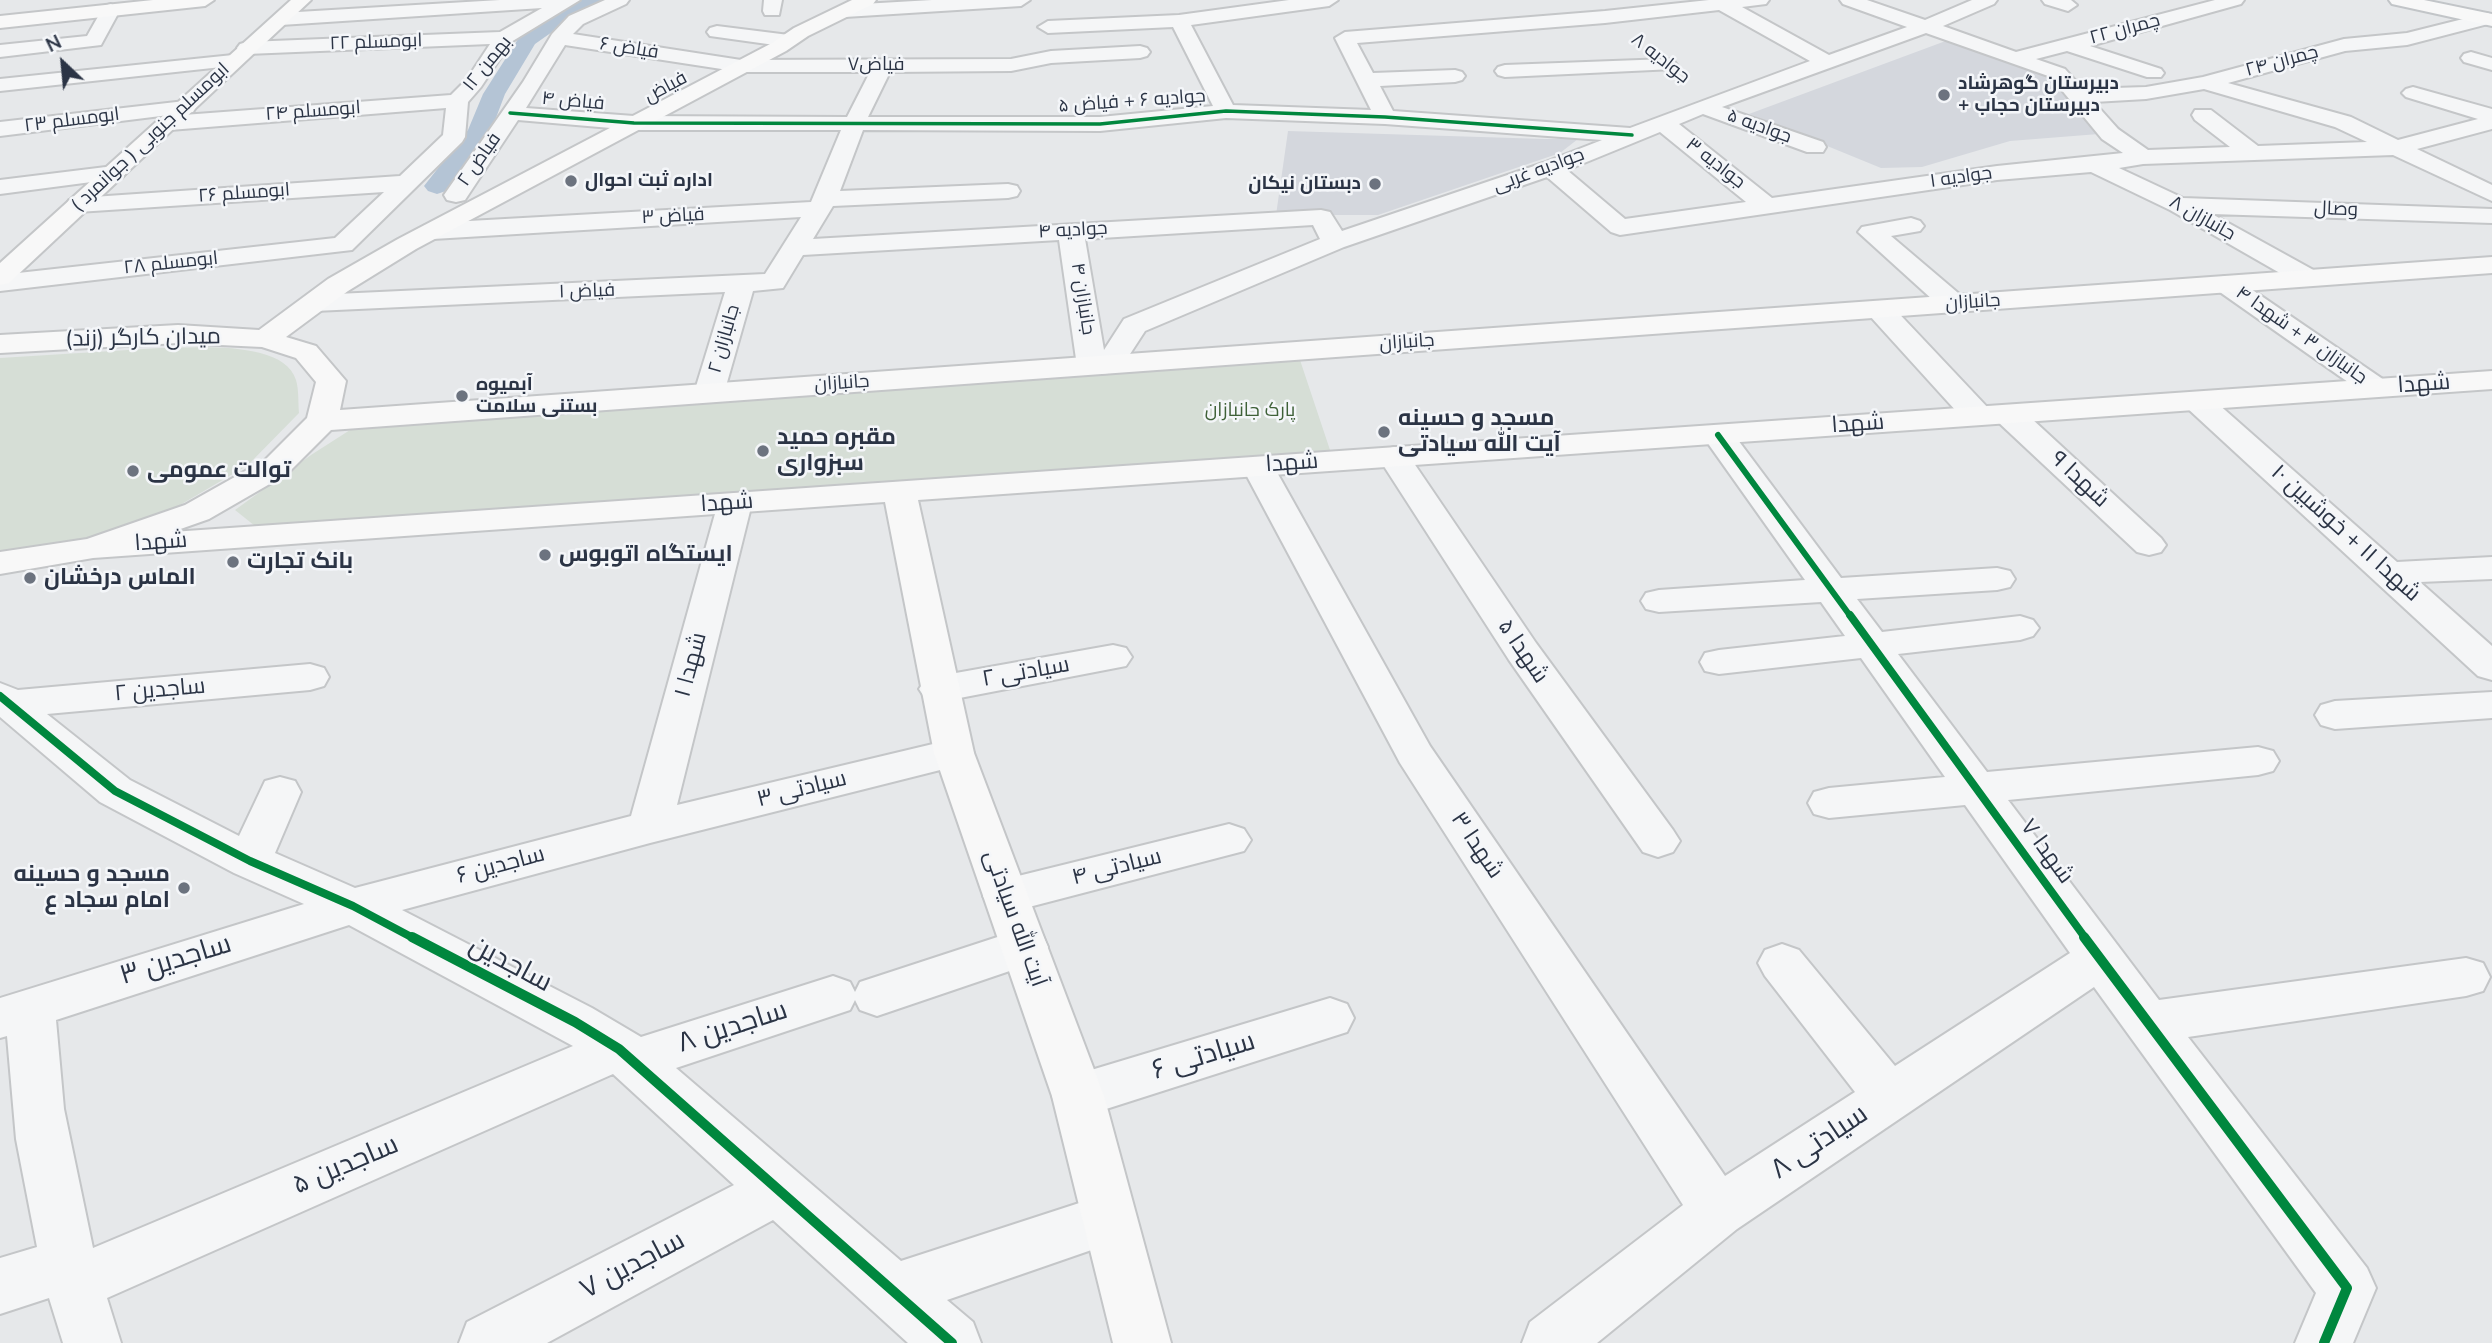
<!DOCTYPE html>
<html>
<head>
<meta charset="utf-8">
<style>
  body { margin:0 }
  #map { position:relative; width:2492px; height:1343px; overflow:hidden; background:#e6e8ea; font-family:"Nunito Sans",sans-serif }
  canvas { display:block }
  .north { position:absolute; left:28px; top:28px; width:70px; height:70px; -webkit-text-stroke:5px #f4f6f9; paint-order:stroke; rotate:334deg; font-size:19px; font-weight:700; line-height:28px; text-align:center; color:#2b3445 }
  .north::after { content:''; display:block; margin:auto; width:24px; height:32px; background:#2b3445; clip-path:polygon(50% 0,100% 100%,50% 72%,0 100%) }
</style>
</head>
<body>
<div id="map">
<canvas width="2492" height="1343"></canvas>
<div class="north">N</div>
</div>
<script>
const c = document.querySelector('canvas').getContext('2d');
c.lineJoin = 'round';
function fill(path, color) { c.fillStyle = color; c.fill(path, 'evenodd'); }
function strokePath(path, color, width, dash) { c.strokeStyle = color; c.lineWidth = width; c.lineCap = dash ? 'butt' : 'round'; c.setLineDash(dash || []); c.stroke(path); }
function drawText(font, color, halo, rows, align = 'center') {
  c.font = font + ' "Nunito Sans",Cairo,sans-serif'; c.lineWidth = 5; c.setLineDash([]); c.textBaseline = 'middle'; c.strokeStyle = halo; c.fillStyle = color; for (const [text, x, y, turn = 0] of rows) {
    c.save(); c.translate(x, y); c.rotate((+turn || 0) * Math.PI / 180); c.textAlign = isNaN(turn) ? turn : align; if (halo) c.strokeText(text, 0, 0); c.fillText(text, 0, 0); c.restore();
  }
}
fill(new Path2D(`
  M1951,39L2070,76L2124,132L2010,141L1922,167L1881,168L1749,114Z
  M1288,131L1545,139H1578L1560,153L1378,215H1276Z`), '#d4d7dd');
fill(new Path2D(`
  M160,348C192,348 284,339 296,380C299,390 298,402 299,413L248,465L175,508L119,530L47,550L0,554V358Z
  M1298,354L1333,459L255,526L235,510L311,455L350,430Z`), '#d6ded6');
fill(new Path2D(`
  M578,0H605L602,4L579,13L535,44L505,94L491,131L446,191L437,194L428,191L424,186L468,130L483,94L520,36L565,5Z`), '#b4c4d5');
const street = new Path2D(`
  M500,0H580L511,42L481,87L468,102L465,137L462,142L352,250L0,291V275L335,238L384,192L78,212L69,210L66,205L69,200L78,198L400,176L443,135L446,108L170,130L162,128L159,123L162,118L170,116L451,95L467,79L490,44L247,54L240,52L237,48L240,44L247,42L500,32L542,8L281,25L272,19L281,13Z
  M605,0H629L626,4L583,24L573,34L741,60L1011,59L1051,51L1140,46L1147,48L1150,52L1147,56L1140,58L1051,63L1011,71L890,72L868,117H1100L1213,106L1173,27L1048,33L1038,27L1048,21L1179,15L1289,0H1338L1329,6L1191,25L1233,105L1371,110L1335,38L1345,32L1605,11L1709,0H1769L1766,4L1742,7L1829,55L1907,27L1843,4L1840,0H1867L1925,20L1972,0H1997L1994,4L1943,26L2016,52L2215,0H2244L2241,4L2090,46L2161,69L2164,73L2161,77H2147L2067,51L2036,59L2065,69L2083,89L2146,87L2203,77L2344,39L2407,33L2487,13L2492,15V23L2407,45L2345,51L2228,83L2351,117L2398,140L2478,119L2406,97L2402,93L2406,89L2413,87L2492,109V129L2417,149L2492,185V201L2393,155L2143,164L2119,168L2183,198L2492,209V223L2212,214L2317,272L2321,278L2317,284L2308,286L2299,284L2170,210L2091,172L1997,180L1620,235L1611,232L1547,177L1344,247L1145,331L1119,371C1107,374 1094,375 1082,372L1077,366L1059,240L803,255L783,288L753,291L724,393L720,399L709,402L698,399L694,393L725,292L315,311L305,309L301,303L305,297L315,295L765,274L801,217L433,239L424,236L420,231L424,226L433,223L811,202L841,130H634L518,120L465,200L456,202L447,200L444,195L523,82L552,34L569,16ZM1719,10L1810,61L1630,128L1393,111L1380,86L1455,82L1462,80L1465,76L1462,72L1455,70L1373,73L1357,43L1605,23ZM1926,33L2051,77L2102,139L2123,153L1997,166L1772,198L1679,124L1703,114L1807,152H1823L1826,147L1823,142L1722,107ZM565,45L741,72H870L847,117L634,116L526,108ZM2204,89L2335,127L2367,142L2258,146L2211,110H2195L2192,115L2195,120L2230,147L2148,150L2118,129L2094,102L2146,99ZM1226,118L1385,124L1602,140L1543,163L1342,231L1330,212L1321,210L813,239L833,206L1008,198L1017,196L1020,191L1017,186L1008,184L840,191L863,130L1100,131ZM1660,132L1746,202L1625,219L1567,170ZM1313,225L1320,239L1124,319L1104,350L1085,239Z
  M764,0H782L779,15H765L763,11Z
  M932,0H1030L1021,6L845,17L836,11L845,5Z
  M2042,0H2071L2077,5L2068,11L2045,4Z
  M111,4L120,10L101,45L0,57V45L87,36L104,6Z
  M717,26L789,35L799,41L789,47L710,36L707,32L710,28Z
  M2471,52L2492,58V70L2464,62L2461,58L2464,54Z
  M233,55L240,57L243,61L240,65L0,91V79Z
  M1667,59L1674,61L1677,65L1674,69L1505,77L1498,75L1495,71L1498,67L1505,65Z
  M185,101L193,102L196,107L193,112L0,136V122Z
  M114,166L122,168L126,173L122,178L0,194V180Z
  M1911,218L1920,221L1924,226L1920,231L1891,236L1964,298L1968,304L1964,310L1954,312L1944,310L1858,232L1862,227Z
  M2226,276L2235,278L2387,382L2391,388L2387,394L2376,397L2365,394L2217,290L2213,284L2217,278Z
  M1879,301L1889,303L1989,409L1993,416L1989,423L1978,425L1967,423L1869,315L1865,309L1869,303Z
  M2197,392L2208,395L2397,562L2492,557V579L2420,582L2492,646V680L2478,676L2186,407L2182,401L2186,395Z
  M2008,405L2019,407L2161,538L2166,545L2161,552L2149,555L2137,552L1997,421L1993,414L1997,407Z
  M1718,426L1729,428L1841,578L1997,568L2010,571L2015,579L2010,587L1997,590L1857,599L1882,632L2020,616L2033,620L2039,628L2033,636L2020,640L1898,654L1987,772L2258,747L2273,751L2279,761L2273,771L2258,775L2008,800L2159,1000L2466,958L2483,963L2490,977L2483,991L2466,996L2188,1037L2367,1268L2376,1288L2353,1343H2295L2316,1293L2094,987L1737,1229L1597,1343H1522L1530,1322L1683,1205L1400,763L1242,467L1247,460L1258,457L1269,460L1274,467L1430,746L1725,1176L1855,1092L1765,976L1758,963L1765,950L1782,944L1799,950L1895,1066L2070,953L1965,805L1829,818L1814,814L1808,803L1814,792L1829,788L1945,777L1861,658L1719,674L1705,671L1700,662L1705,653L1719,650L1845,636L1821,602L1659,612L1646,609L1641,601L1646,593L1659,590L1805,580L1702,435L1707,428Z
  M1394,447L1405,450L1536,643L1673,830L1680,841L1673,852L1658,857L1643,852L1509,660L1378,457L1383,450Z
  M735,493L747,496L752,503L677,805L954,739L968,743L974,753L968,763L650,843L402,910L592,1008L641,1037L833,976L850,982L855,992L860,982L1025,928L1042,934L1048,947L1042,960L877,1016L860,1010L855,1000L850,1010L676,1068L901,1261L1110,1193L1129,1201L1137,1219L1129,1237L947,1300L973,1322L981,1343H908L773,1220L547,1343H459L467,1322L734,1185L613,1074L107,1298L121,1343H63L49,1298L0,1314V1258L37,1247L16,1139L7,1036L0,1038V998L304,904L234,873L100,802L0,717V683L18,690L310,664L324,668L329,677L324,686L310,690L47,714L130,780L239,836L265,781L280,777L295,781L301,792L275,853L355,888L631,816L718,503L723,496ZM349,925L573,1046L93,1248L64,1109L56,1020Z
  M1113,645L1126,648L1132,657L1126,666L939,702L925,698L919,689L925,680L939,676Z
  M2492,692V718L2335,729L2321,725L2315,715L2321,705L2335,701Z
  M1229,824L1244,829L1251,840L1244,851L1006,913L990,908L983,896L990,884L1006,879Z
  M1330,998L1347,1004L1354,1018L1347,1032L1078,1118L1060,1112L1052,1096L1060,1080L1078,1074Z`);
const secondary = new Path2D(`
  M153,0H214L205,6L0,28V16Z
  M291,0H311L9,283L0,285V263Z
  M852,0H876L873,4L808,36L786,51L416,249L348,291L286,337L316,346L346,381L340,410L2492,257V273L331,430L287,474L209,519L172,532L2492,371V389L918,500L974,753L1104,1096L1171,1343H1113L1052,1096L934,753L885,502L93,558L0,574V552L87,539L185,505L265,460L307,418L316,382L296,358L262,347L178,343L0,353V335L178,325L259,330L328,279L398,239L772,43L794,28Z`);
const primary = new Path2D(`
  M2389,0H2424L2492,14V26L2392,4Z`);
strokePath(street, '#c4c6c8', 4);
strokePath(secondary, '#c4c6c8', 4);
strokePath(primary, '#c2c5c8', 4);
fill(street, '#f5f6f7');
fill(secondary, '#f8f8f8');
fill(primary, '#f8f8f8');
strokePath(new Path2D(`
  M510,113L634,123L1100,124L1226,111L1385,117L1632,135`), '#00873e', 3.5);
strokePath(new Path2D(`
  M1718,435L1851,617`), '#00873e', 6);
strokePath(new Path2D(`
  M1850,615L2086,939
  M0,696L115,791L250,861L353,906L415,939`), '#00873e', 8);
strokePath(new Path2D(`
  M412,937L575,1022L619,1049L952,1343
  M2084,937L2347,1288L2324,1343`), '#00873e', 10);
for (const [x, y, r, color] of [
  [1944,95,7,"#6c737f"],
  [571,181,7,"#6c737f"],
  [1375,184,7,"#6c737f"],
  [462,396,7,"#6c737f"],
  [1384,432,7,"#6c737f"],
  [763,451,7,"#6c737f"],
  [133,471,7,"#6c737f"],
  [545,555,7,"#6c737f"],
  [233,562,7,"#6c737f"],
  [30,578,7,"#6c737f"],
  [184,888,7,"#6c737f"]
]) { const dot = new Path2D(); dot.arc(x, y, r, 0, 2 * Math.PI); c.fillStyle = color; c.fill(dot); strokePath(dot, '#f4f6f9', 2.5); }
drawText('19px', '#2b3445', '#f4f6f9', [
  ["چمران ۲۲",2125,30,-15],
  ["ابومسلم ۲۲",376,43,-2],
  ["فیاض ۶",629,49,9],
  ["جوادیه ۸",1660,59,38],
  ["چمران ۲۴",2282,62,-15],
  ["بهمن ۱۲",488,64,-51],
  ["فیاض۷",876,65],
  ["فیاض",666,88,-28],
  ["فیاض ۴",573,102,5],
  ["جوادیه ۶ + فیاض ۵",1132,102,-4],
  ["ابومسلم ۲۴",313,112,-4],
  ["ابومسلم ۲۳",72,121,-7],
  ["جوادیه ۵",1759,127,20],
  ["ابومسلم جنوبی ( جوانمرد )",151,138,-43],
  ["فیاض ۲",480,160,-55],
  ["جوادیه ۳",1715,164,38],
  ["جوادیه غربی",1539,171,-20],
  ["جوادیه ۱",1961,178,-8],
  ["ابومسلم ۲۶",244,194,-4],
  ["وصال",2336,210,2],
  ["فیاض ۳",673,217,-3],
  ["جانبازان ۸",2202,219,29],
  ["جوادیه ۴",1073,231,-3],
  ["ابومسلم ۲۸",171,264,-6],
  ["فیاض ۱",587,292,-2],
  ["جانبازان ۴",1082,299,81],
  ["جانبازان",1973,303,-4],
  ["جانبازان ۳ + شهدا ۴",2301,336,35],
  ["جانبازان ۲",725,339,-74],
  ["جانبازان",1407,343,-4],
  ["جانبازان",842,384,-4]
]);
drawText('bold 19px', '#2b3445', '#f4f6f9', [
  ["دبیرستان گوهرشاد",1958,84],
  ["+ دبیرستان حجاب",1958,106],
  ["اداره ثبت احوال",585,181],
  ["دبستان نیکان",1361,184,"right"],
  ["آبمیوه",476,385],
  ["بستنی سلامت",476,407]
], 'left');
drawText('19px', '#3f6138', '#f4f6f9', [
  ["پارک جانبازان",1250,411]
]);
drawText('23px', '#2b3445', '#f4f6f9', [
  ["میدان کارگر (زند)",143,339,-1],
  ["شهدا",2424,385,-4],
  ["شهدا",1858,425,-4],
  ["شهدا",1292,464,-4],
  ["شهدا ۹",2079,480,43],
  ["شهدا",727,504,-4],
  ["شهدا ۱۱ + خوشبین ۱۰",2345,534,42],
  ["شهدا",161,543,-4],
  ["شهدا ۵",1522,652,56],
  ["شهدا ۱",692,665,-75],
  ["سیادتی ۲",1026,673,-10],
  ["ساجدین ۲",160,691,-5],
  ["سیادتی ۳",802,790,-14],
  ["شهدا ۳",1476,846,56],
  ["شهدا ۷",2046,852,54],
  ["ساجدین ۶",501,866,-15],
  ["سیادتی ۴",1117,868,-14],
  ["آیت الله سیادتی",1014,919,70]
]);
drawText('bold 23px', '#2b3445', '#f4f6f9', [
  ["مسجد و حسینه",1398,419],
  ["آیت الله سیادتی",1398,445],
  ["مقبره حمید",777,438],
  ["سبزواری",777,464],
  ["توالت عمومی",147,471],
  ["ایستگاه اتوبوس",559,555],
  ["بانک تجارت",247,562],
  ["الماس درخشان",44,578],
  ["مسجد و حسینه",170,875,"right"],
  ["امام سجاد ع",170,901,"right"]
], 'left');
drawText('28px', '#2b3445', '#f4f6f9', [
  ["ساجدین ۳",176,961,-17],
  ["ساجدین",510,965,28],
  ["ساجدین ۸",733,1028,-18],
  ["سیادتی ۶",1204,1057,-17],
  ["سیادتی ۸",1820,1143,-34],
  ["ساجدین ۵",346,1166,-23],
  ["ساجدین ۷",633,1266,-28]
]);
</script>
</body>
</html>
